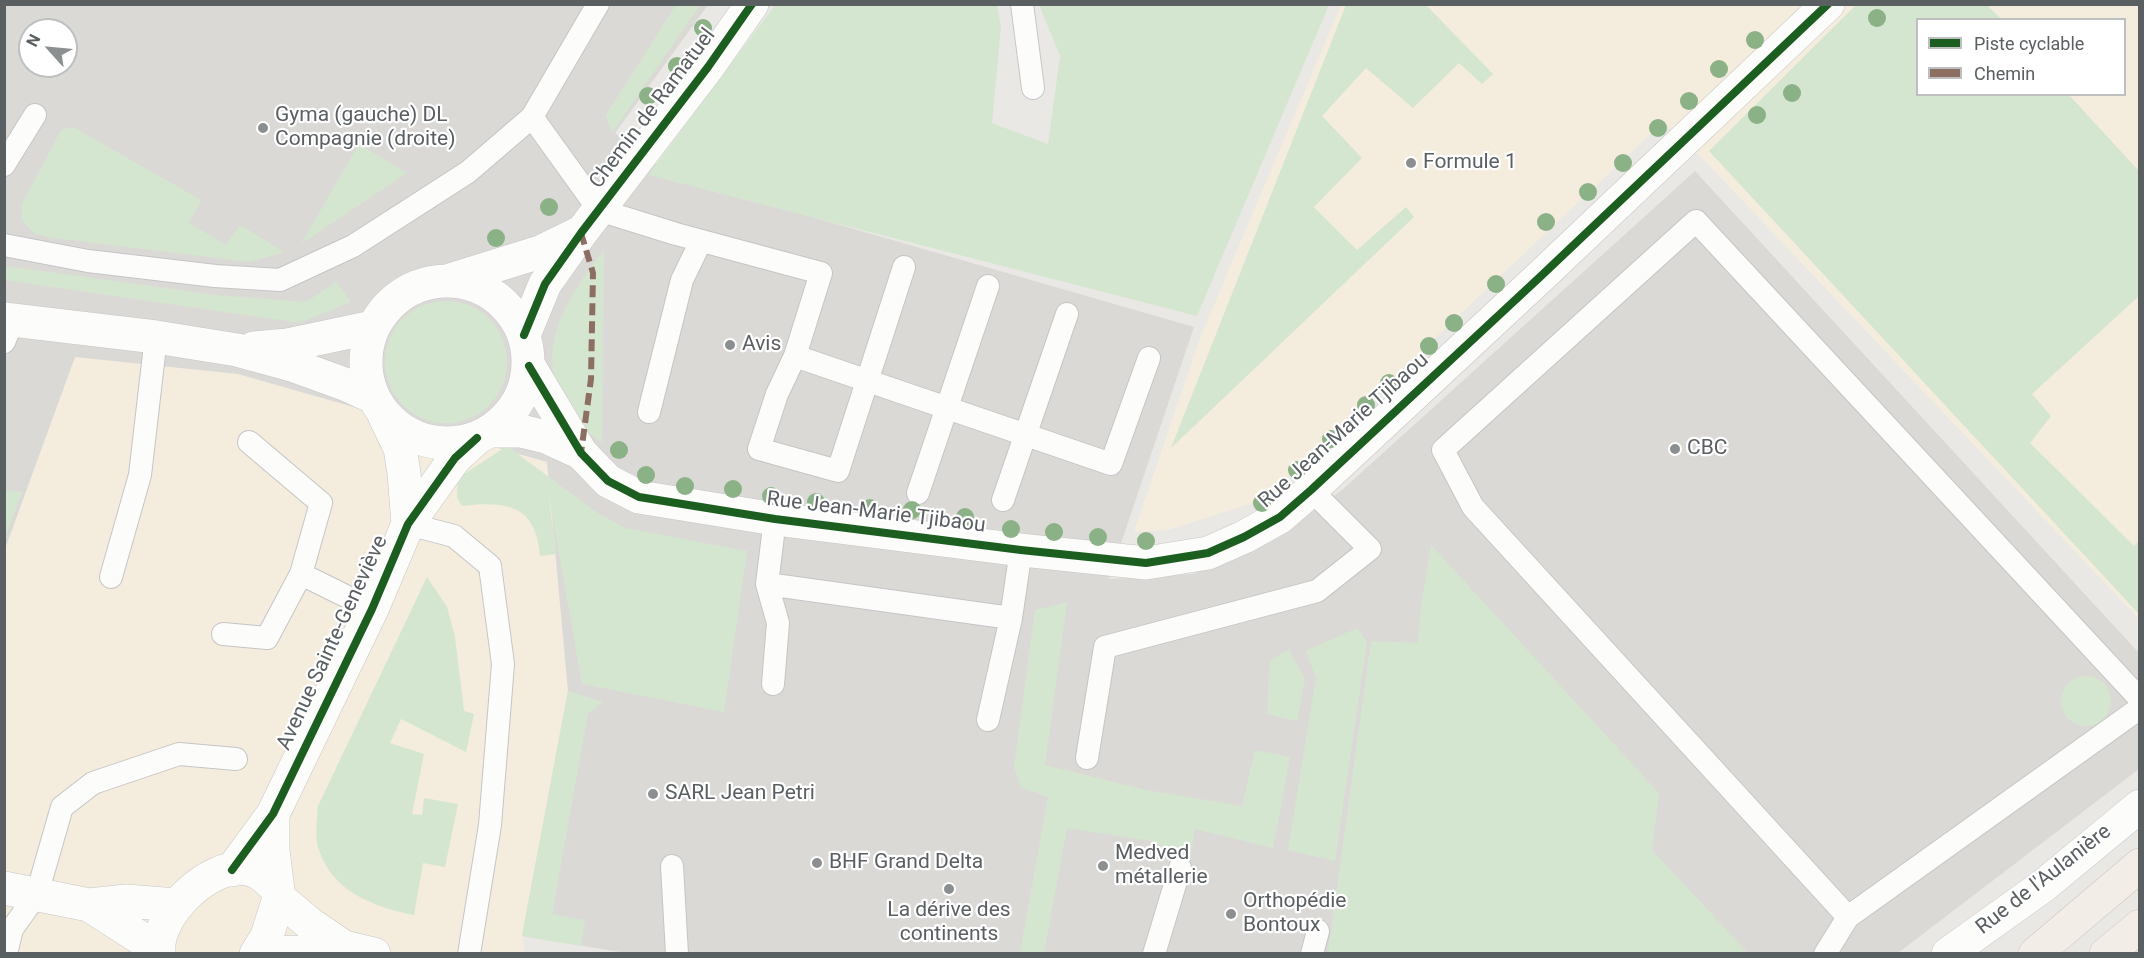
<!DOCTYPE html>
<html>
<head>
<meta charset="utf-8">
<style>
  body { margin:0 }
  #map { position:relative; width:2144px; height:958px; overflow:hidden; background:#eae8e5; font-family:Roboto,sans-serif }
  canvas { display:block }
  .frame { position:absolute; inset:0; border:6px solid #5a5f62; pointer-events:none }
  .legend { position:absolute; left:1916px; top:18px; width:210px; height:78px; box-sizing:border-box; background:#fff; border:2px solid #bdbfc0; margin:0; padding:8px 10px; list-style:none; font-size:18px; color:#5a5f62 }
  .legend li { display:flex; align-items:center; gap:12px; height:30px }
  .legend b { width:30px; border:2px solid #bdbfc0 }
  .north { position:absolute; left:18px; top:18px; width:60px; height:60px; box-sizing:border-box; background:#fff; border:2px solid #bdbfc0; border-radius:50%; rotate:297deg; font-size:16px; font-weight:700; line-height:24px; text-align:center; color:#5a5f62 }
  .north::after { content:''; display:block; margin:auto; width:21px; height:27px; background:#8c8f90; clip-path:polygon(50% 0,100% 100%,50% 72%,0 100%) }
</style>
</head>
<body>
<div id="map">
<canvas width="2144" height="958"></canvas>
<div class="frame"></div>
<ul class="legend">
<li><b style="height:8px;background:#1b5e20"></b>Piste cyclable</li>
<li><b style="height:8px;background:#8d6e63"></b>Chemin</li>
</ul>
<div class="north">N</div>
</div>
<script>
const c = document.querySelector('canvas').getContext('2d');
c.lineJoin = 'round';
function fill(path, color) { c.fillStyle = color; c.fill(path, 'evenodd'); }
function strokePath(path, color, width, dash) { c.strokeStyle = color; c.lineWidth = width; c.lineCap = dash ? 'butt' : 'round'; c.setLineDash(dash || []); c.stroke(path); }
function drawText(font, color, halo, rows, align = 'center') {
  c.font = font + ' Roboto,sans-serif'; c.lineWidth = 4.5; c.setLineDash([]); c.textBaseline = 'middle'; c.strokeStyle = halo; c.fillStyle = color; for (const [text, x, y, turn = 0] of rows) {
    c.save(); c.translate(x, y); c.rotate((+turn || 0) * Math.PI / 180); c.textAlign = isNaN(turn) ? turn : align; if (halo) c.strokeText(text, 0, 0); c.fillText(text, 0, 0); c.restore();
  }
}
fill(new Path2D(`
  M1341,5H2139V619L1703,159L1663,122L1265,499L1168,530L1134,532L1200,338ZM1918,20H2124V94H1918Z
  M75,357L238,374L547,462L568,691L523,936L524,953H5L4,549Z`), '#f4ecdd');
fill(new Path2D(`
  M5,5H708L615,133L674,177L1194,327L1109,579L1193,574L1270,542L1342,490L1695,171L2139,653V769L1898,953H626L522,936L568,691L547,462L238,374L75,357L5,549ZM30,30H66V66H30Z`), '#dbd9d6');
fill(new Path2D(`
  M1857,4L1987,5L2001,19L1918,20V94L2069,95L2139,171V296L2032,394L2051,416L2030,443L2134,546L2139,541V614L1709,151Z
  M676,5H700L612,133L606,115Z
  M775,5H997L1001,27L992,123L1048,144L1060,56L1039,5H1329L1197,316L648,175Z
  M1346,5H1426L1493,74L1482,84L1459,63L1413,108L1366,68L1322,116L1362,158L1314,207L1357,250L1406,207L1414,217L1171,448Z
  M73,127L201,200L189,223L226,245L240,225L284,252L249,262L47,237L34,233L22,220V204L61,130Z
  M359,144L407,173L301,244Z
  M604,250L602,443C594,437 583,430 577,422C527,361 562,303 604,250Z
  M5,266L215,295L306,302L336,282L351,302L300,323L5,280Z
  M385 362a61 61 0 1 1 122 0a61 61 0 1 1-122 0Z
  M507,446L599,514L625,528L747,551L724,712L582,684L549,496L556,554L540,556C536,504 506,501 462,506L457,498L458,478Z
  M5,490L22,492L5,538L4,490Z
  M1431,545L1659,793L1652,850L1748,953H1328L1371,641L1418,643L1421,607Z
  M427,577L447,607L455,637L464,711L474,714L466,752L401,719L390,743L424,754L412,814L422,815L424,798L458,804L445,867L423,863L414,915C376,908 334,892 320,853C314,838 317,821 318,806Z
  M1067,602L1045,765L1146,790L1242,806L1255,750L1290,757L1273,848L1195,829L1190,857L1151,841L1067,828L1044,953H1020L1048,797L1021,787L1014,767L1035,610Z
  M1357,628L1367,642L1335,861L1288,850L1316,678L1306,651Z
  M1289,649L1305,680L1297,721L1267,714L1270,661Z
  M2061 701a25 25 0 1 1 50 0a25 25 0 1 1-50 0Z
  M568,691L603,702L588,713L552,914L585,920L581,946L522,936Z`), '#d5e6d0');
const service = new Path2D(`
  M1022,4L1033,88
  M532,117L599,210L676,234L821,273L795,356L777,394L759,449L838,471L904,267
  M4,165L35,115
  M4,245L88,261L215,276L280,280L353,246L468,172L532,117L598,4
  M4,342L13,320
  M795,356L1111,464L1149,358
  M649,412L682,280L701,241
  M249,442L321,503L301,574L372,609
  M918,493L988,286
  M1003,500L1067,314
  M775,519L767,584L1011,618L1021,550
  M408,524L454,536L490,566L503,664L490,825L469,954
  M111,577L140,475L156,337
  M767,584L778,623L773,684
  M223,634L267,638L301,574
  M988,720L1011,618
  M1087,758L1105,647L1317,591L1370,549L1311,490
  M672,866L677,954
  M1848,917L2140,708
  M6,954L12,929L37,894L62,807L93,783L179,754L236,759
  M1154,954L1180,868
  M1312,954L1318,931
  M1825,954L1848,917L1473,507L1443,450L1696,221L2140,699`);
const minor = new Path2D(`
  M450,280L540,252L579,233
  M366 362a81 81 0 1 1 162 0a81 81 0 1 1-162 0Z
  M4,319L156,337L237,350L292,365L347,385L373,397
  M524,335L545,284L581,233L708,67L752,4
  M254,348L288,345L373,327
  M529,366L581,453L608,481L639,497L775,519L1021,550L1146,563L1208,553L1244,537L1280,517L1311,490L1541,276L1828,4
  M384,415L400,448L404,473L408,524
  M489,431H521L546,437L581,453
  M232,870L273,814L372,609L408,524L455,458L477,438
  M4,888L89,905L126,901L177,905
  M279,898L309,923L344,947
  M89,905L159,950
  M257,953L306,952L344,947L374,954
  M159,954C154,916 209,862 247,869C260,871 268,880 277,889
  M256,954L267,936L279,898L273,850V814
  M1948,954L2043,886L2140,806`);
const primary = new Path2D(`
  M2035,954L2140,865
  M2106,954L2140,926`);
strokePath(service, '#c6c5c6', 24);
strokePath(minor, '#c6c5c6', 34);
strokePath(primary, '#d1c5b4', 34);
strokePath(service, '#fcfcfb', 22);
strokePath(minor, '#fcfcfb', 33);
strokePath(primary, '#f2eee7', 33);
strokePath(new Path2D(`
  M581,233L593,273L591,379L581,453`), '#8d6e63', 6, [12, 6]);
strokePath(new Path2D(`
  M524,335L545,284L581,233L708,67L752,4
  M529,366L581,453L608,481L639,497L775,519L1021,550L1146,563L1208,553L1244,537L1280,517L1311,490L1541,276L1828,4
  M232,870L273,814L372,609L408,524L455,458L477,438`), '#1b5e20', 8);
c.fillStyle = '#8bb186';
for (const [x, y] of [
  [1877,18],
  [703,28],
  [1755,40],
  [677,66],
  [1719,69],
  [1792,93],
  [648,96],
  [1689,101],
  [1757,115],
  [1658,128],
  [1623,163],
  [1588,192],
  [549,207],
  [1546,222],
  [496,238],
  [1496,284],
  [1454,323],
  [1429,346],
  [1389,383],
  [1366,405],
  [1331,439],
  [619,450],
  [1297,470],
  [646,475],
  [685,486],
  [733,489],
  [771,496],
  [816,502],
  [1262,503],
  [870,508],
  [912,510],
  [965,517],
  [1011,529],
  [1054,532],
  [1098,537],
  [1146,541]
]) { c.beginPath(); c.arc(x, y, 9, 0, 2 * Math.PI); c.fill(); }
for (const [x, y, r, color] of [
  [263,128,6,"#8c8f90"],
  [1411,163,6,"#8c8f90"],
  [730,345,6,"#8c8f90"],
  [1675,449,6,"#8c8f90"],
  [653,794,6,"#8c8f90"],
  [817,863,6,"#8c8f90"],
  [1103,866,6,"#8c8f90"],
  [949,889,6,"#8c8f90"],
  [1231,914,6,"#8c8f90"]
]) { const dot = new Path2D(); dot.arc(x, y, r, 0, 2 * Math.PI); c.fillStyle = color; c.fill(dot); strokePath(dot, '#fff', 2); }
drawText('21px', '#5a5f62', '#fff', [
  ["Chemin de Ramatuel",653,109,-53],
  ["Rue Jean-Marie Tjibaou",1344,431,-42],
  ["Rue Jean-Marie Tjibaou",876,513,7],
  ["Avenue Sainte-Geneviève",333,643,-65],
  ["Rue de l'Aulanière",2044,880,-38]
]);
drawText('21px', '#5a5f62', '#fff', [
  ["Gyma (gauche) DL",275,116],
  ["Compagnie (droite)",275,140],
  ["Formule 1",1423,163],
  ["Avis",742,345],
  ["CBC",1687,449],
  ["SARL Jean Petri",665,794],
  ["Medved",1115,854],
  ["métallerie",1115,878],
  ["BHF Grand Delta",829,863],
  ["Orthopédie",1243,902],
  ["Bontoux",1243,926],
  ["La dérive des",949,911,"center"],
  ["continents",949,935,"center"]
], 'left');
</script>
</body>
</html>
